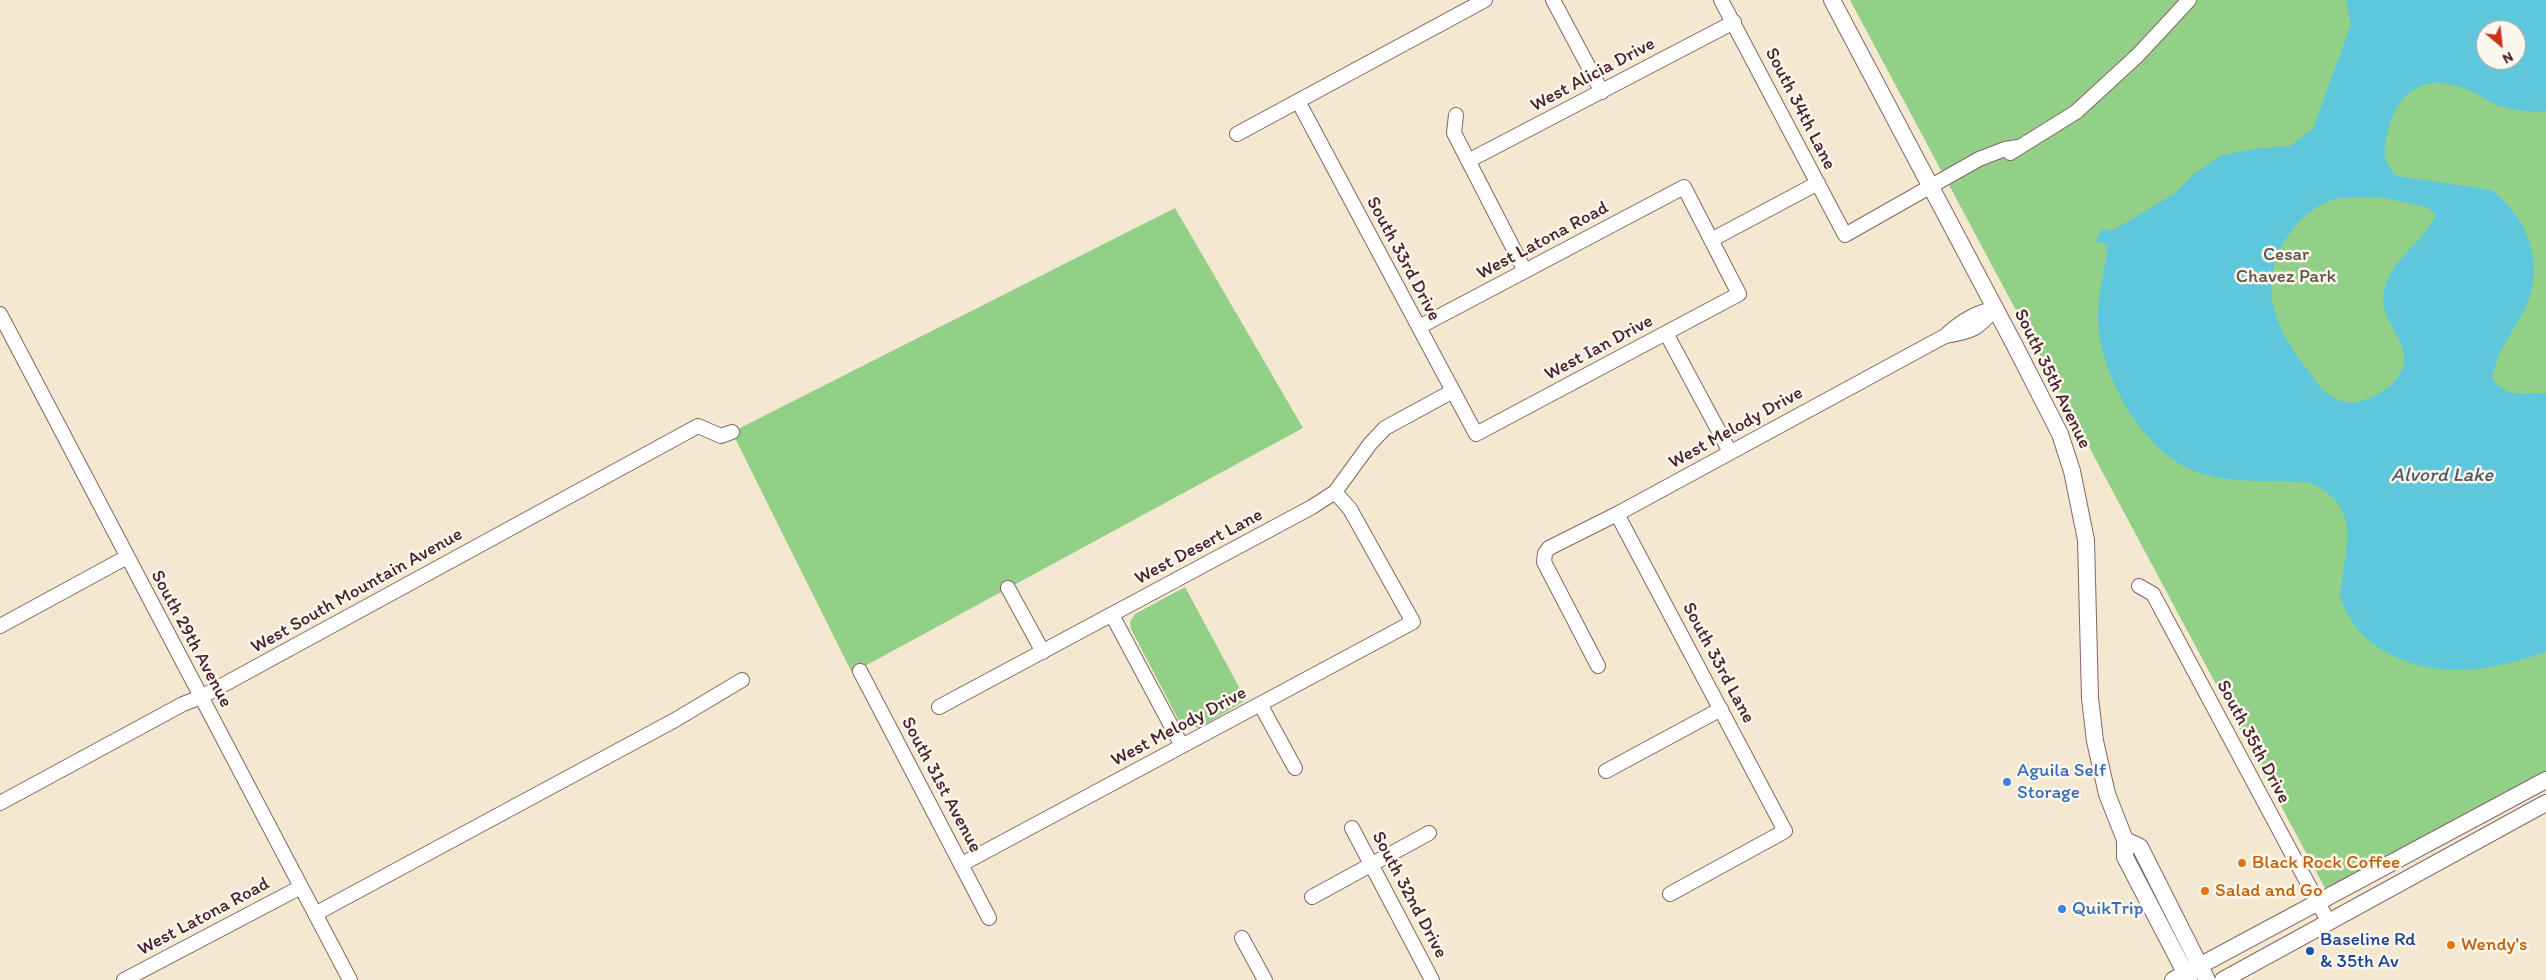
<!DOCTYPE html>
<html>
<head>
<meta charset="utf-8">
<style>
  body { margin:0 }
  #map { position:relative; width:2546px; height:980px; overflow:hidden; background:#f4e8d0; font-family:Itim,sans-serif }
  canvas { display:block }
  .north { position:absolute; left:2476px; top:20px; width:50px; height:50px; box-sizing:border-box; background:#fbf7ec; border:1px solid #b4a19f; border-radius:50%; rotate:152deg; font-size:14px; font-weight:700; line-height:20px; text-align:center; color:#4a1f2b }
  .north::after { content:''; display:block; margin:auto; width:18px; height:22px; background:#c8321e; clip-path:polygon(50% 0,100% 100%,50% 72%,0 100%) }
</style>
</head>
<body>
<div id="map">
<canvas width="2546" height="980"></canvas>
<div class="north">N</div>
</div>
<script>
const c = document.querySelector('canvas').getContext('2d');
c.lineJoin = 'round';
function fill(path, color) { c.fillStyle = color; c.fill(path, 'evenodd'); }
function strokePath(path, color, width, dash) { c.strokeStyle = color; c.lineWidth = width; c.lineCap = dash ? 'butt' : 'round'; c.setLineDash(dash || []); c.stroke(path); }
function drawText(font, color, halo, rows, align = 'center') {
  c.font = font + ' Itim,sans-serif'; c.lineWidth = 5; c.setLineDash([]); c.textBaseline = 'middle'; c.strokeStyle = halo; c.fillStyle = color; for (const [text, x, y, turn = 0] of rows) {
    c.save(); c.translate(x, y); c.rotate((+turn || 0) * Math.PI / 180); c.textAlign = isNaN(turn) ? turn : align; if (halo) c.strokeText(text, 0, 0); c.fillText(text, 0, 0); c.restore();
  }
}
fill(new Path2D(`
  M1850,0H2546V773L2326,890ZM2486,30H2516V60H2486Z
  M1175,208L1303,428L852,673L732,432Z
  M1185,587L1246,700L1199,728L1180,723L1131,629L1130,622L1135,614Z`), '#91d086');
fill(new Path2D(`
  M2346,0H2546V111C2532,113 2514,110 2500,106C2488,102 2477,93 2466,89C2419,71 2396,95 2386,138C2383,155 2385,164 2397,176L2492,190C2528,218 2546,266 2525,309C2512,335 2498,348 2492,378C2509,400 2521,392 2546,393V652C2523,660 2500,666 2476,669C2422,675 2359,654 2341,599C2339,593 2342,583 2343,576C2349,532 2356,506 2311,483C2272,479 2231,485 2194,471C2140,449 2096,369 2098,312C2099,290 2105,267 2108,245L2096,241L2102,229L2112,231L2174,194L2195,173L2220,156L2253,149L2290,146L2313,129L2351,24ZM2486,30H2516V60H2486ZM2384,198L2427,207L2436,215C2421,246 2384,263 2383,300C2383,325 2416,349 2400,374C2390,391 2361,407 2341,401C2326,396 2316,382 2308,370C2274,328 2255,281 2290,233C2301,217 2316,205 2335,199C2349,195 2369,198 2384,198Z`), '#5fc7db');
const minor = new Path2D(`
  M1553,0L1602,92
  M1721,0L1845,235L1979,159L2005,149L2018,147
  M1298,101L1476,434L1739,294L1684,187L1419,327
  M1456,115L1454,133L1525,271
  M1237,134L1485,0
  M2010,153L2076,112L2138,55L2189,0
  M1468,161L1734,22
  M1711,240L1818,183
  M0,314L350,980
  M1666,333L1730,452
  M1945,336C1971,332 1979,329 1995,308
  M1617,514L1785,831L1670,894
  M2139,586L2153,594L2329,923
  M1008,588L1043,652
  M1112,615L1182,746
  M0,626L127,557
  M1598,666L1544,562L1545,553L1549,548L1617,514L1945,336C1961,321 1975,313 1995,308
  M860,671L989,918
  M1260,704L1295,768
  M939,707L1312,507L1335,492L1370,444L1385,428L1453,391
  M1606,771L1721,709
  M0,803L183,704L201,697L698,426L721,436L732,432
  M1352,828L1432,980
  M962,864L1413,622L1350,509L1335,492
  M1312,897L1429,833
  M315,914L675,720L742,680
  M1242,938L1265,980
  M124,980L301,887`);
const major = new Path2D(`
  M1832,0L2014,344L2060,434L2072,471L2086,540L2090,698L2095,741L2107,794L2125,840V857L2189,980
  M2125,840L2140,847L2207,980
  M2173,980L2546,780
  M2223,980L2546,803`);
strokePath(minor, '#866565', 16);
strokePath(major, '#866565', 18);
strokePath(minor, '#fff', 14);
strokePath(major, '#fff', 16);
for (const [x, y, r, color] of [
  [2007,782,5,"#3f7fe0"],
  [2242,863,5,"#e8710a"],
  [2205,891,5,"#e8710a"],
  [2062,909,5,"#3f7fe0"],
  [2451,945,5,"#e8710a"],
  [2310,951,5,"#1a4fb4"]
]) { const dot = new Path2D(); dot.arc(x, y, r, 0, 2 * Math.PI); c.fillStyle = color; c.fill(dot); strokePath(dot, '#fbf7ec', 2); }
drawText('19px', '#4a1f2b', '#fbf7ec', [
  ["West Alicia Drive",1593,75,-28],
  ["South 34th Lane",1800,109,63],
  ["West Latona Road",1543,241,-28],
  ["South 33rd Drive",1403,259,62],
  ["West Ian Drive",1599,348,-28],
  ["South 35th Avenue",2052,379,64],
  ["West Melody Drive",1736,428,-29],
  ["West Desert Lane",1199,547,-28],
  ["West South Mountain Avenue",357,591,-29],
  ["South 29th Avenue",191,639,62],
  ["South 33rd Lane",1718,663,62],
  ["West Melody Drive",1179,727,-28],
  ["South 35th Drive",2253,742,62],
  ["South 31st Avenue",941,785,62],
  ["South 32nd Drive",1409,895,62],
  ["West Latona Road",204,917,-28]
]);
drawText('19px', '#5f5446', '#fbf7ec', [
  ["Cesar",2286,255],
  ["Chavez Park",2286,277]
]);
drawText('19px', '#366cbe', '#fbf7ec', [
  ["Aguila Self",2017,771],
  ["Storage",2017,793],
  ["QuikTrip",2072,909]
], 'left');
drawText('19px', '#c56008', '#fbf7ec', [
  ["Black Rock Coffee",2252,863],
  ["Salad and Go",2215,891],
  ["Wendy's",2461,945]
], 'left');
drawText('19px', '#164399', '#fbf7ec', [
  ["Baseline Rd",2320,940],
  ["& 35th Av",2320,962]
], 'left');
drawText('italic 20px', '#515a69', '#fbf7ec', [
  ["Alvord Lake",2442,476]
]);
</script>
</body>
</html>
